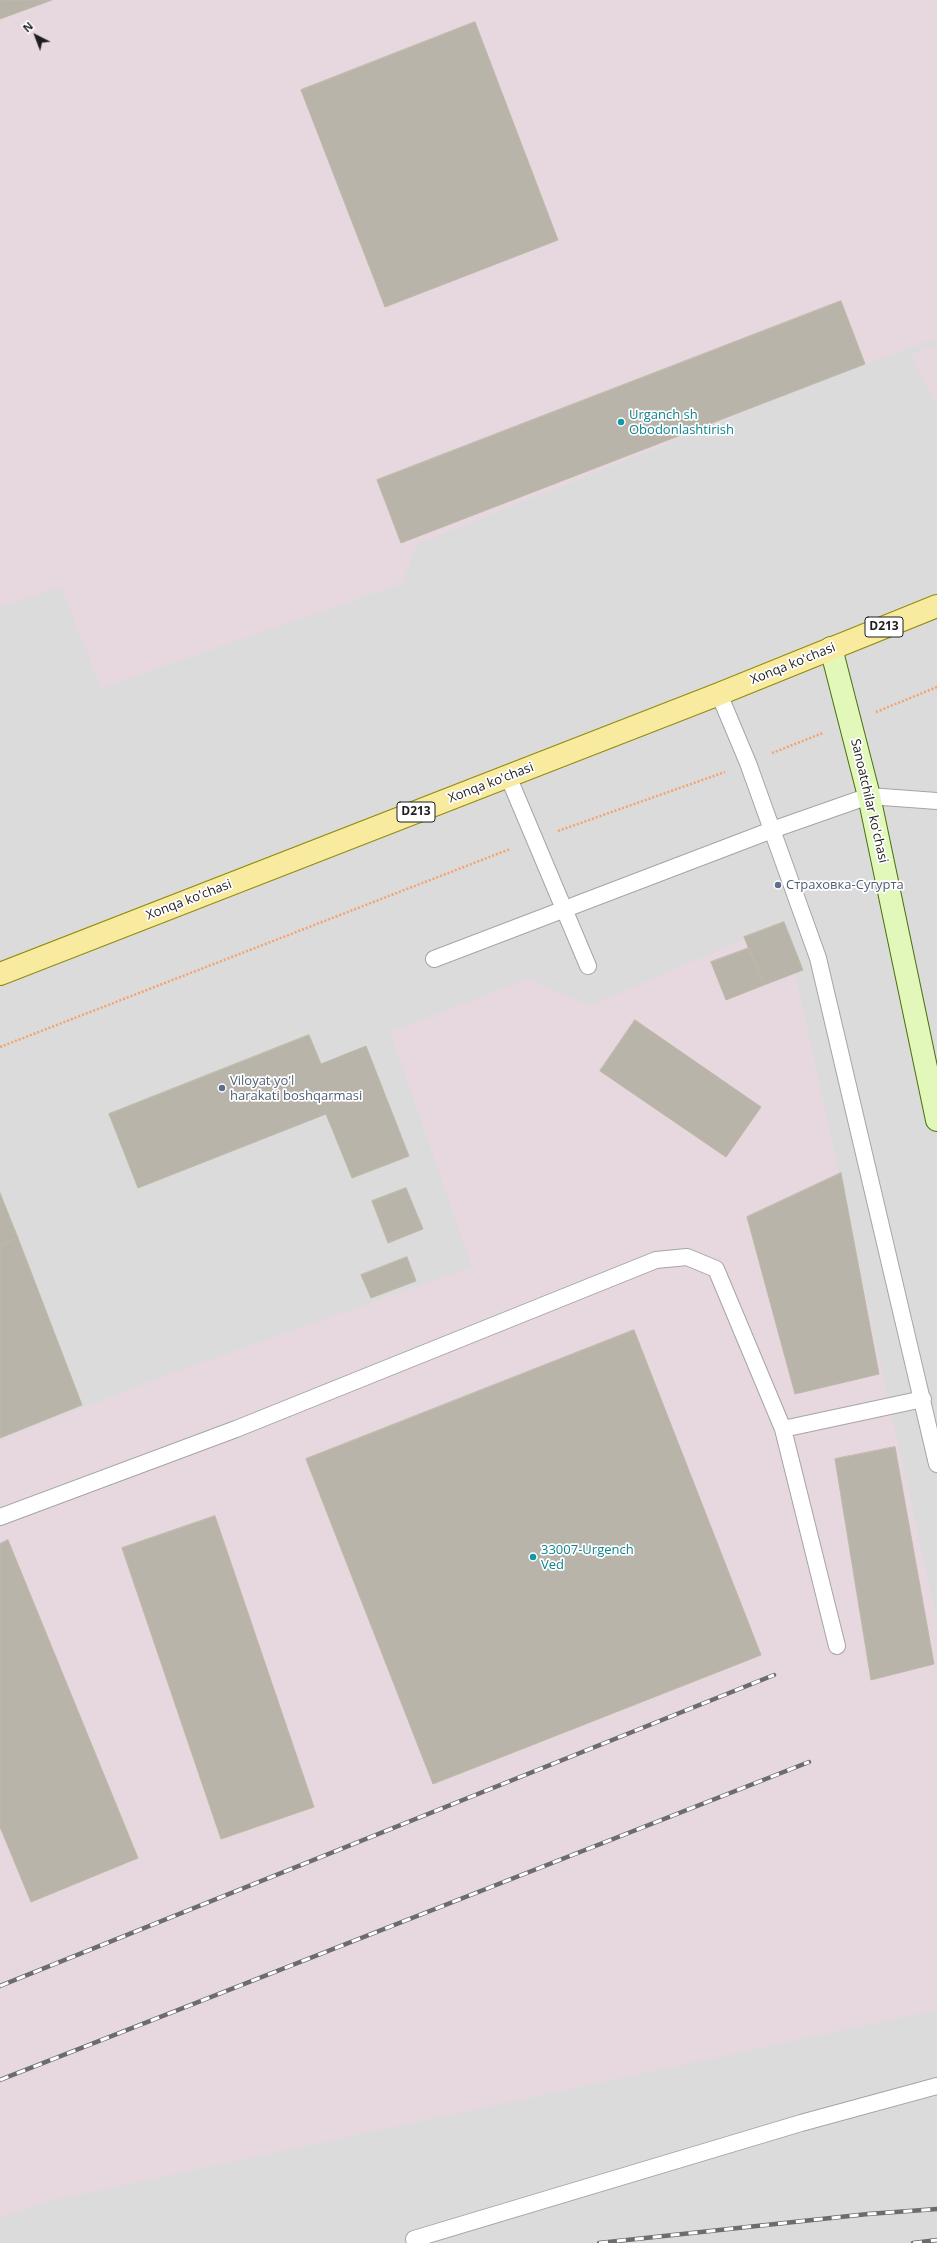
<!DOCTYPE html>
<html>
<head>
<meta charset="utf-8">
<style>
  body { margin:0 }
  #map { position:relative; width:937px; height:2243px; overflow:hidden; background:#efeee4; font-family:"Open Sans",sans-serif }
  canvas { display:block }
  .north { position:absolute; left:16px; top:16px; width:40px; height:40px; -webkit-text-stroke:3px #fff; paint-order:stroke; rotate:318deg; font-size:11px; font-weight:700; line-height:16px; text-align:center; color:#1e1e1e }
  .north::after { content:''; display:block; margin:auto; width:14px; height:18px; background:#1e1e1e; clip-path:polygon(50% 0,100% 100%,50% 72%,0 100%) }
</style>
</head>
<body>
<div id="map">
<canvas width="937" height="2243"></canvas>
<div class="north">N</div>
</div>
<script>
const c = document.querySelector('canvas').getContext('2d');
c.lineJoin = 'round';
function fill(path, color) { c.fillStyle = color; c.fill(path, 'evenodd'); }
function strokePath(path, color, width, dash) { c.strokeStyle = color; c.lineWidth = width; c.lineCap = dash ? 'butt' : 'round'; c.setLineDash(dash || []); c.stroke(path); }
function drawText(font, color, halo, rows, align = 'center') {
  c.font = font + ' "Open Sans",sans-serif'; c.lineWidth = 3.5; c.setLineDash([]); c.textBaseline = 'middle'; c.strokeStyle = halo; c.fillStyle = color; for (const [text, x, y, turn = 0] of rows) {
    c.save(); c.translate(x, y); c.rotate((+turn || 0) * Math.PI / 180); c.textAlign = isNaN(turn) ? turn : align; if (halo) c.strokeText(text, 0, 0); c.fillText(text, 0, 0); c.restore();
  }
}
fill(new Path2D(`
  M0,0H937V2243H0Z`), '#dcdbdb');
fill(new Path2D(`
  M0,0H937V338L865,364L417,544L403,583L101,688L61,587L0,606Z
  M937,344V407L911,355Z
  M784,922L937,1621V2010L50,2201L0,2217V1440L172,1373L472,1267L390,1032L528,979L590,1006Z`), '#e7d7df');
const building = new Path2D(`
  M0,0H52L0,19Z
  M475,22L558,240L385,307L301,90Z
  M841,301L865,364L401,543L377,480Z
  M784,922L803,970L764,985L744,937Z
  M749,948L764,985L726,1000L711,962Z
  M635,1020L761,1107L726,1157L600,1071Z
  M309,1035L321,1064L366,1046L409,1156L352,1178L326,1114L138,1188L109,1114Z
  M841,1173L879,1374L795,1394L747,1217Z
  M406,1188L423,1229L388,1243L372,1201Z
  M0,1193L18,1238L0,1245Z
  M18,1238L82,1405L0,1438V1245Z
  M407,1257L416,1281L371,1298L361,1275Z
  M634,1330L761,1655L433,1784L306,1459Z
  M895,1447L934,1664L871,1680L835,1459Z
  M215,1516L314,1807L221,1839L122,1548Z
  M8,1540L138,1858L31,1902L0,1827V1544Z`);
fill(building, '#b8b4aa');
strokePath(building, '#c0b9a7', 1);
const service = new Path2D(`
  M719,694L748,763L818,958L937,1464
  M508,776L588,966
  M434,959L772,830L869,796L937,801
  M783,1429L923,1399
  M0,1517L236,1429L656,1260L687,1257L716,1269L783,1429L837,1646
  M414,2239L801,2123L937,2086`);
const secondary = new Path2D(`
  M831,648L869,796L937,1120`);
const primary = new Path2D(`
  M0,974L719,694L937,606`);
strokePath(service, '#a5a5a5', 18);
strokePath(secondary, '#487109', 24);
strokePath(primary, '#928b06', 24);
strokePath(new Path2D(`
  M876,712L937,687
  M772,753L823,733
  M558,831L725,772
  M0,1047L510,849`), '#f4a370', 2.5, [2, 2]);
strokePath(service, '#fff', 16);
strokePath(secondary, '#e2f7ba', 22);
strokePath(primary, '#f8eba0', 22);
const rail = new Path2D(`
  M0,1986L774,1675
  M0,2080L809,1762
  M599,2243L868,2214L937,2209
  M913,2243L937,2240`);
strokePath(rail, '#6c6c6c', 4.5);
strokePath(rail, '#fff', 3, [9]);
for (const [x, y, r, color] of [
  [621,422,4,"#0f9aa8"],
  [778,885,4,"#5c6f8a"],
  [222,1088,4,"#5c6f8a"],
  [533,1557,4,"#0f9aa8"]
]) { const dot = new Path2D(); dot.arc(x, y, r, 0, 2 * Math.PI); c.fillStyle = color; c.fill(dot); strokePath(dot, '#fff', 1.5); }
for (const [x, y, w] of [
  [884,627,38],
  [416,812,38]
]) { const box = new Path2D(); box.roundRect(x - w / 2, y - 10, w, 20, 3); c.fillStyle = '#fff'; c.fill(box); strokePath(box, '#1e1e1e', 1); }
drawText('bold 12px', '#1e1e1e', null, [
  ["D213",884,627],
  ["D213",416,812]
]);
drawText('13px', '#0d838f', '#fff', [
  ["Urganch sh",629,415],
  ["Obodonlashtirish",629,430],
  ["33007-Urgench",541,1550],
  ["Ved",541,1565]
], 'left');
drawText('13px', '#1e1e1e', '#fff', [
  ["Xonqa ko'chasi",793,664,-22],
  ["Xonqa ko'chasi",491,783,-21],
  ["Sanoatchilar ko'chasi",869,801,77],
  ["Xonqa ko'chasi",189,900,-21]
]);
drawText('13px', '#4e5e75', '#fff', [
  ["Страховка-Сугурта",786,885],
  ["Viloyat yo'l",230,1081],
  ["harakati boshqarmasi",230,1096]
], 'left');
</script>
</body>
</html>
